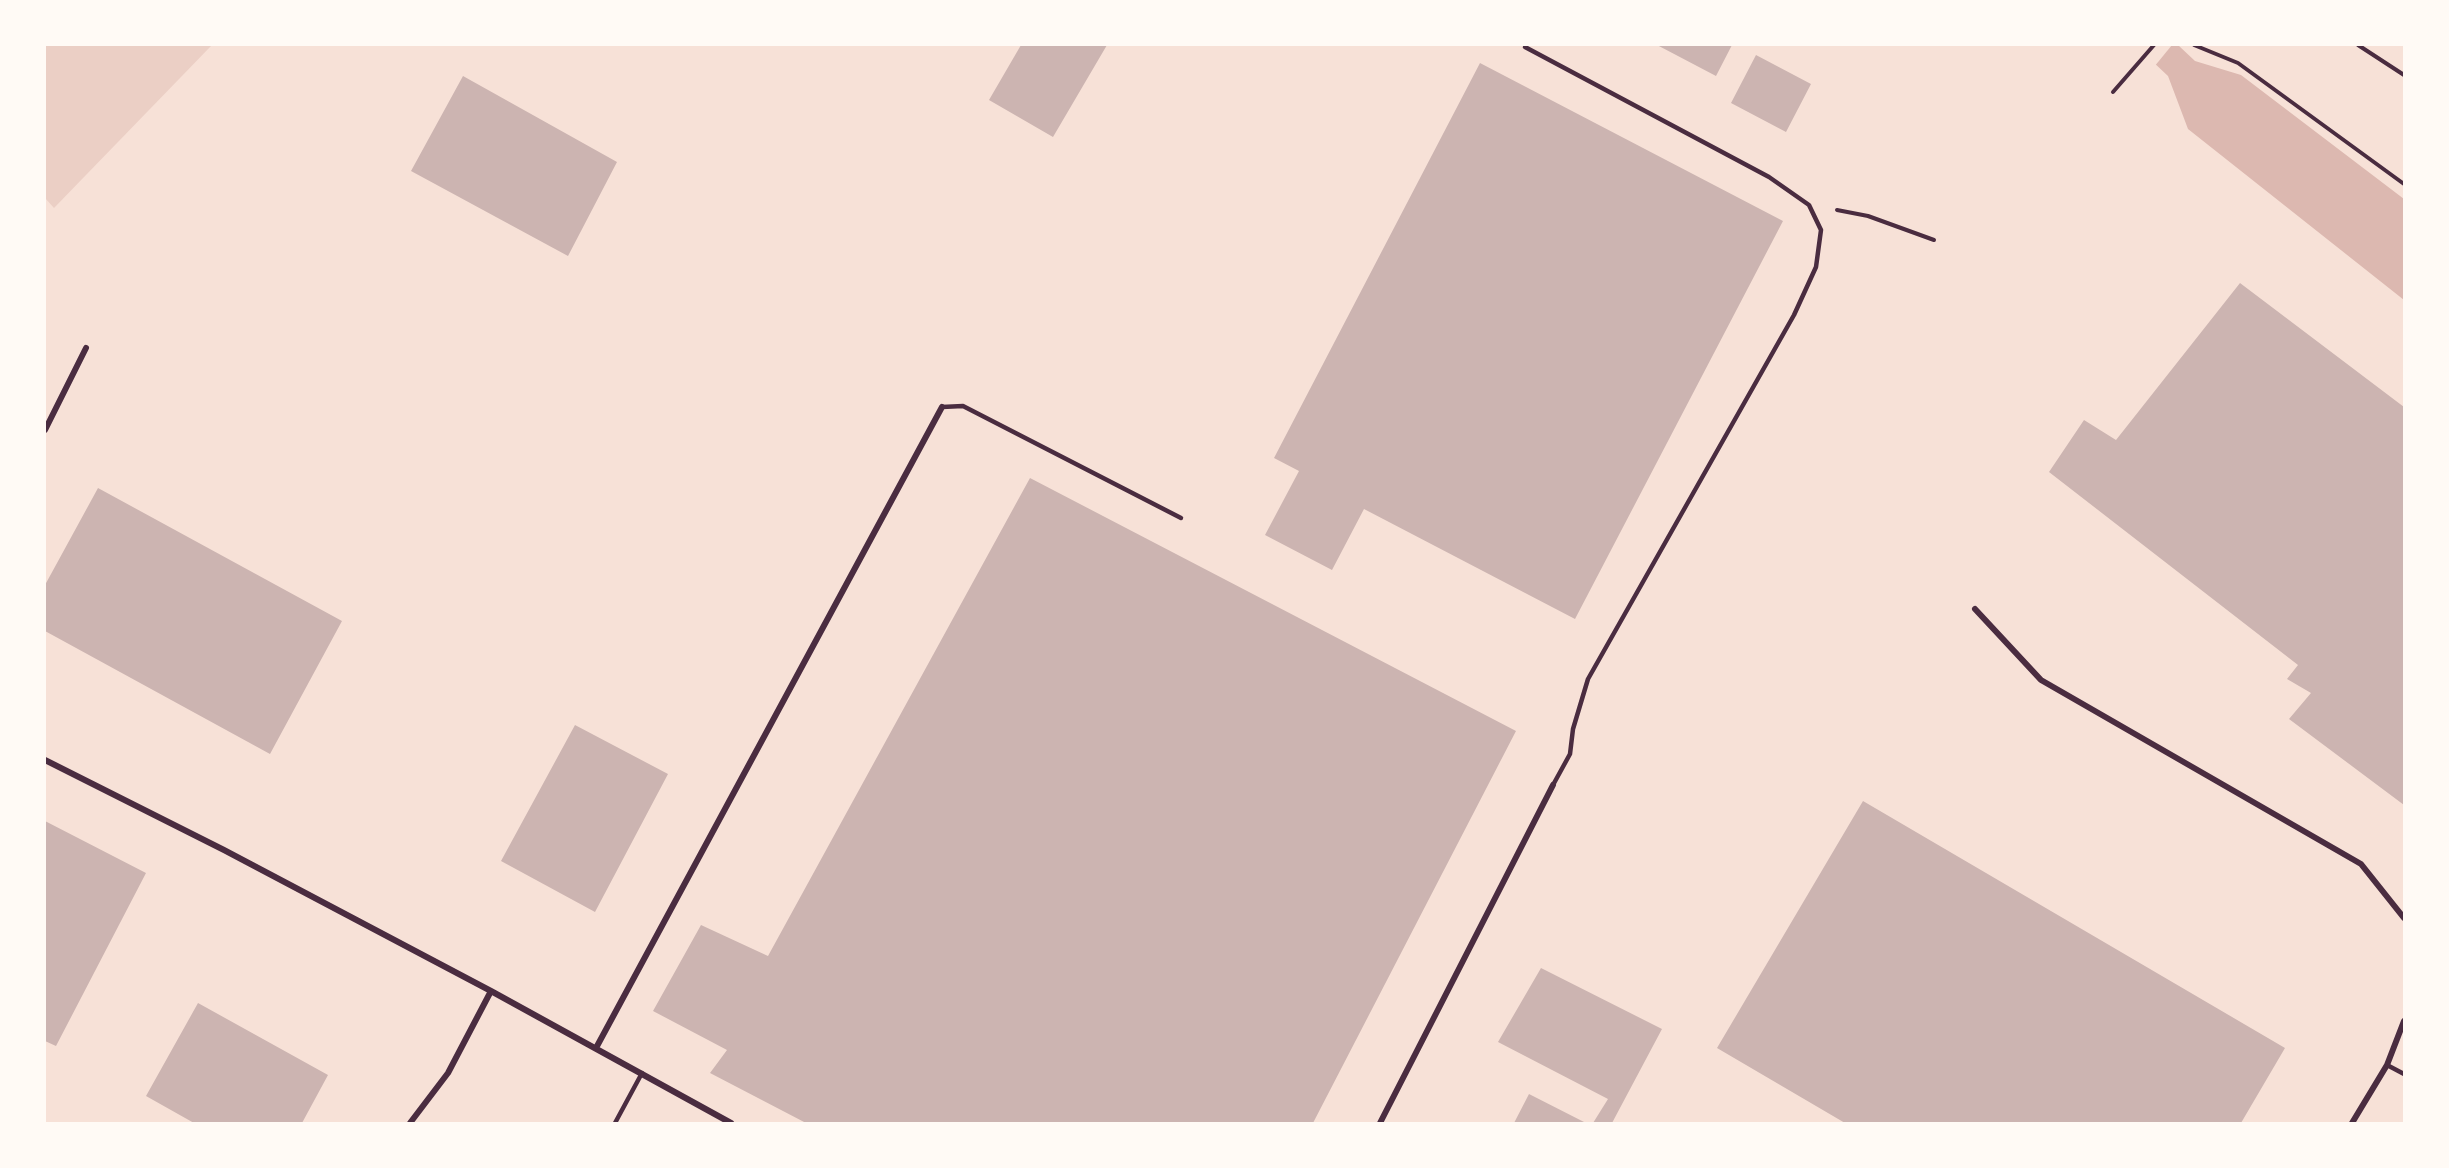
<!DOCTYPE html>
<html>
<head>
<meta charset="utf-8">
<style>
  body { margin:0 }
  #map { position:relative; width:2449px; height:1168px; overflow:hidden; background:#f7e1d7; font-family:"Varela Round",sans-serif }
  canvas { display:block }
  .frame { position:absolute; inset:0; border:46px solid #fffaf5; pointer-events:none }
</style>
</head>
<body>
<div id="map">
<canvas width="2449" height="1168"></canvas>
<div class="frame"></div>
</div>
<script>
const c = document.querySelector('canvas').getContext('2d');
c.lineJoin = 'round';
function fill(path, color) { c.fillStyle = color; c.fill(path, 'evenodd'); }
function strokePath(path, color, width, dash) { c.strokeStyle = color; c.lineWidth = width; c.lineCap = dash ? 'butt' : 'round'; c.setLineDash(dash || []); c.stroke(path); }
fill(new Path2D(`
  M45,45H212L54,208L45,198Z`), '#ebcfc5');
fill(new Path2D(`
  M2135,45H2178L2195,61L2241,75L2404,199V300L2188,129L2168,76Z`), '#dcb8b0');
fill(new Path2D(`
  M2132,45H2172L2154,67Z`), '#f7e1d7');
fill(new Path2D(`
  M1021,45H1107L1053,137L989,100Z
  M1657,45H1732L1716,76Z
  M1756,55L1811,84L1786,132L1731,103Z
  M1480,63L1783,221L1575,619L1364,509L1332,570L1265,535L1299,471L1274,458Z
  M463,76L617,162L568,256L411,171Z
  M2240,283L2404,407V805L2289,719L2311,693L2287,679L2298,665L2049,472L2084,420L2116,440Z
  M1030,478L1516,731L1313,1123H806L710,1073L727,1050L653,1011L701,925L768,956Z
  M98,488L342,621L270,754L45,631V585Z
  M575,725L668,774L595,912L501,861Z
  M1863,801L2285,1048L2241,1123H1845L1717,1048Z
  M45,821L146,873L56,1046L45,1041Z
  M1541,968L1662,1029L1612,1123H1593L1608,1099L1498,1042Z
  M198,1003L328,1075L302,1123H194L146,1096Z
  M1529,1094L1586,1123H1514Z`), '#ccb4b1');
strokePath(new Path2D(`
  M2194,45L2238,63L2404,184
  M2358,45L2404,75
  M2113,92L2154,45
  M1837,210L1868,216L1934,240`), '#4a2c40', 4);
strokePath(new Path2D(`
  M1525,47L1769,177L1809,205L1821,230L1816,267L1794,315L1588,679L1573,729L1570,754L1553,785
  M942,407L963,406L1181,518
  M2387,1065L2404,1074
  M615,1123L642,1073`), '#4a2c40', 4.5);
strokePath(new Path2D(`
  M45,430L86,348
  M1975,609L2041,680L2361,864L2404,918
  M45,760L224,850L491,991L448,1073L410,1123
  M491,991L731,1123
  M596,1048L942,407
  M1380,1123L1553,785
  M2352,1123L2387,1065L2404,1021`), '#4a2c40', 6);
</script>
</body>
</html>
